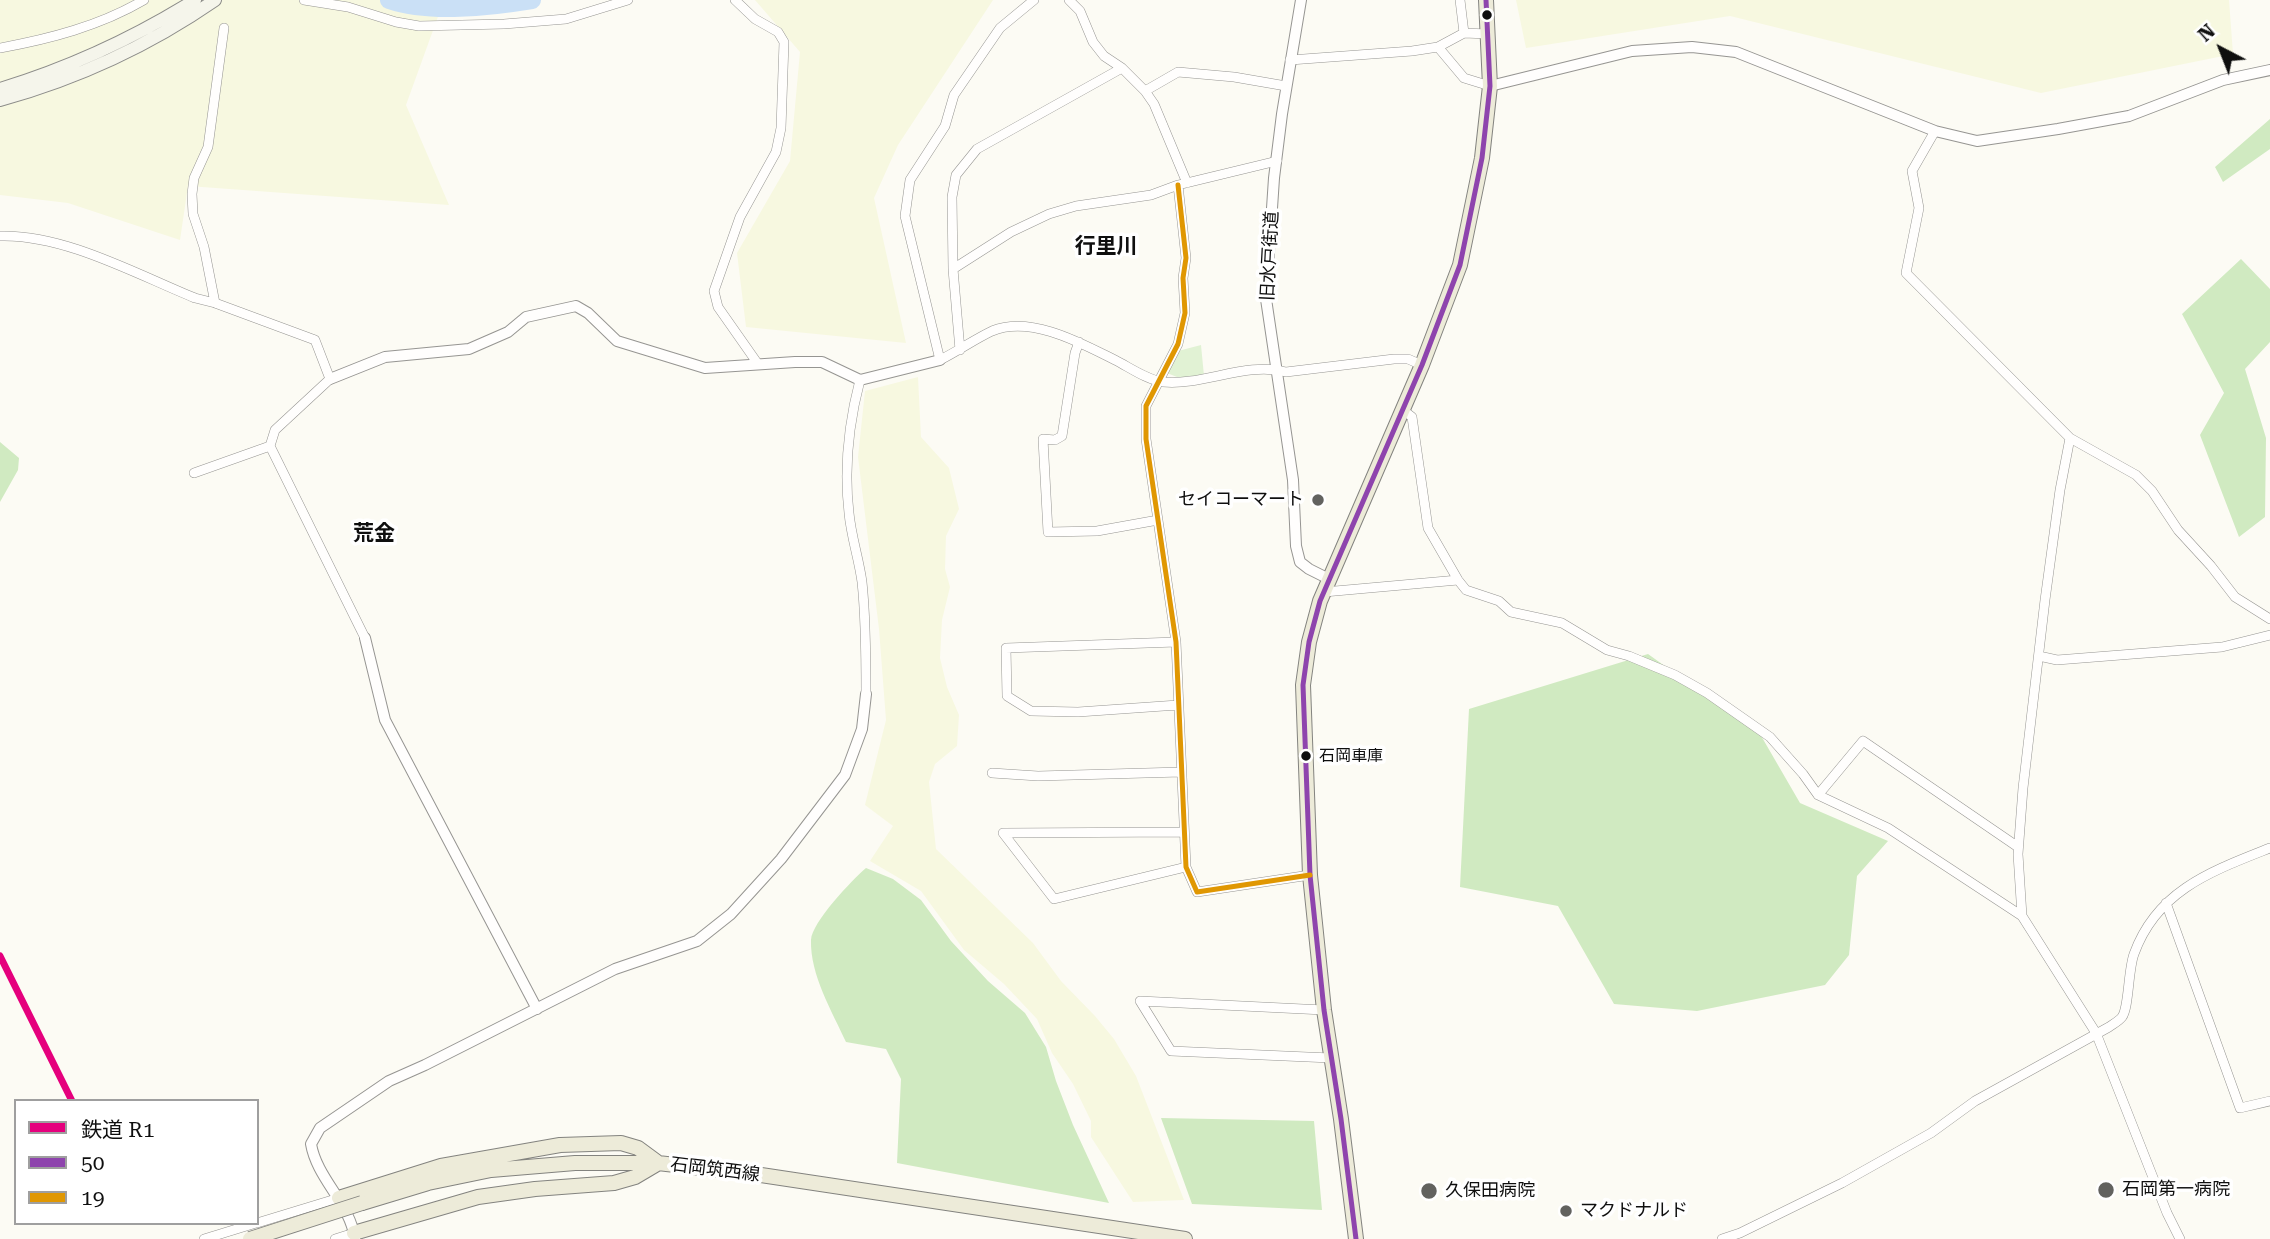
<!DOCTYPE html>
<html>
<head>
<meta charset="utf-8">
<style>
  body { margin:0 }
  #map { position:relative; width:2270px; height:1239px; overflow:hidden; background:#fcfbf4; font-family:"Roboto Serif","Noto Sans JP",serif }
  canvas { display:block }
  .legend { position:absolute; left:14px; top:1099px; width:245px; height:126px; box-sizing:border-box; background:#fff; border:2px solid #9f9f9f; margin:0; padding:9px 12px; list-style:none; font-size:21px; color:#0f0f0f }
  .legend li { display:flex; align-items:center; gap:14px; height:35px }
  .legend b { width:35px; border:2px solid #9f9f9f }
  .north { position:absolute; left:2186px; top:14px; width:70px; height:70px; -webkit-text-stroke:5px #fff; paint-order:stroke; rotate:318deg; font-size:19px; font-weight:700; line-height:28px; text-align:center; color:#0f0f0f }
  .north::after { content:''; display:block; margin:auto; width:24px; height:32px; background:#0f0f0f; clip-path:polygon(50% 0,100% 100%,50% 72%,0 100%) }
</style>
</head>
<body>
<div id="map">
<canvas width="2270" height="1239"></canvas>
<ul class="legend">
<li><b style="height:9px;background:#e5007d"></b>鉄道 R1</li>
<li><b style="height:9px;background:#8e44ad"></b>50</li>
<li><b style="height:9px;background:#e09702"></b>19</li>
</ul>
<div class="north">N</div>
</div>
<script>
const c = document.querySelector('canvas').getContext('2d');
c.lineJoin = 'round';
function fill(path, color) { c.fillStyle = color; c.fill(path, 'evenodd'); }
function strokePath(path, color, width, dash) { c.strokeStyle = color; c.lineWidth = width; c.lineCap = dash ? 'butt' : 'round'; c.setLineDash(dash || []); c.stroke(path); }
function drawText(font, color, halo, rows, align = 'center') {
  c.font = font + ' "Roboto Serif","Noto Sans JP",serif'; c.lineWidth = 7; c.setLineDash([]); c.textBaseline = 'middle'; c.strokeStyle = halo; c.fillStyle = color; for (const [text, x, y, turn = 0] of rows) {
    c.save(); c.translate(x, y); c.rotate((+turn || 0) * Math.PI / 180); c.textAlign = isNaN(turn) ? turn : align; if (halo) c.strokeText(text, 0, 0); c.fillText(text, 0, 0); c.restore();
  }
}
fill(new Path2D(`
  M0,0H444L406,105L449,205L188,186L180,240L68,203L0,195Z
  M755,0H993L898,145L874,198L906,343L746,327L737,253L790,161L800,52Z
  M1516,0H2229L2233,54L2041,93L1730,16L1526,48Z
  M918,377L921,437L949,468L959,509L946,536L945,569L950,587L942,620L940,658L947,687L959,715L957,746L935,764L929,782L936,849L1033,943L1061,981L1095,1016L1114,1039L1136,1076L1184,1200L1133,1202L1091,1137V1121L1073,1084L1052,1053L1037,1019L1004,984L964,950L921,891L870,861L893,826L865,805L886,720L879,629L858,457L865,391Z`), '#f7f8e0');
fill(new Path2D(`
  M1201,345L1204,376L1182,379L1167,373L1178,351Z`), '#e1f2d4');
fill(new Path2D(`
  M2270,119V149L2223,182L2215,167Z
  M2241,259L2270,289V342L2245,369L2266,438L2265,517L2239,537L2200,435L2224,393L2182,314Z
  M0,442L19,458L18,470L0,502Z
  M1648,654L1760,734L1800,803L1888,841L1857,876L1849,955L1825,985L1697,1011L1614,1004L1558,906L1460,887L1469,709Z
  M866,868L893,879L921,900L951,941L988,981L1025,1013L1046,1047L1056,1081L1073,1125L1109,1203L897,1163L901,1079L886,1049L846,1042C832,1011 810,975 811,940C812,922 852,880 866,868Z
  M1161,1118L1314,1121L1322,1210L1192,1204Z`), '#d0eac1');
strokePath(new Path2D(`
  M389,0C430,14 489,7 532,0`), '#cae0f6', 18);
const minor = new Path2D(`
  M304,0L348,7L396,22L419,26L504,24L566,19L628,0
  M735,0L755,19L778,32L784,42L781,128L776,152L740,217L714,291L718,307L758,364
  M1034,0L1000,28L954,95L945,126L910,180L905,216L940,360C958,351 975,339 992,331C1031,315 1081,343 1115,360C1129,367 1147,380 1163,382C1203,386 1247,361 1286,372L1394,359H1408L1422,365
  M1069,0L1080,11L1093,42L1104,56L1122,68L1145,91L1178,72L1234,77L1286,86
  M1460,0L1464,33L1488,34
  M1438,47L1464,33
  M0,48C49,39 100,26 144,0
  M1290,60L1412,51L1438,47L1464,78L1490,86
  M1145,91L1154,104L1187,183
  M1935,131L1912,171L1919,208L1906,273L2070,438L2136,475L2152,491L2178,530L2211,566L2235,597L2270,619
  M1178,185L1186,258L1183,278L1185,313L1178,344L1146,406V439L1176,642L1186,867L1197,892L1310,875
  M0,236C64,234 136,274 195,298L215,303L315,340L330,379L275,430L270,446L365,638
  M953,269L1011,232L1049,214L1076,206L1151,195L1178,185L1277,161
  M215,303L204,247L193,214L192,194L194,178L208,147L224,28
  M1079,342L1075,353L1062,436L1055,440L1043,439L1048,532L1097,531L1158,520
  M960,350L953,269L952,197L956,175L977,149L1122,68
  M860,380C849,422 844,470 849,513C851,536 859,559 862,582C866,619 866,657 866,694
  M1403,410L1412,417L1428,528L1458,580L1466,590L1499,601L1511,612L1562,623L1607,650L1629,656L1675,675L1707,693L1770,737L1803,774L1818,795L1888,828L2022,916L2096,1033L2167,1213L2180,1239
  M194,473L270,446
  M1324,592L1458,580
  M1176,642L1006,648L1007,696L1031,711L1078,712L1178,705
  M2039,656L2057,660L2222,647L2270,635
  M992,773L1038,776L1181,772
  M1818,795L1863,741L2018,847
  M1184,832L1003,833L1054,899L1186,867
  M2166,903L2240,1108L2270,1101
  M2022,916L2018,854L2023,788L2045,600L2060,490L2070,438
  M1324,1010L1140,1001L1171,1051L1331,1058
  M257,1223L339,1198
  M204,1239L256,1223
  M335,1239L354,1233
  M1722,1239L1740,1233L1842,1183L1931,1133L1975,1101L2109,1027C2113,1024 2119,1021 2122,1017C2129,1008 2128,970 2134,954C2157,890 2212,871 2270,848`);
const tertiary = new Path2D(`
  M1301,0L1282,114L1274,178L1266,299L1293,480L1296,546L1300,562L1309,569L1329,579
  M1490,86L1632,51L1692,47L1736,52L1935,131L1977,141L2058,129L2129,116L2223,80L2270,70
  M330,379L385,357L469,349L508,332L526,317L576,306L588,313L617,341L705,368L795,362H822L860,380L940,360
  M365,638L385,720L537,1009
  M355,1239C350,1203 317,1179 311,1144L320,1128L389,1081L425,1065L615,969L697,941L731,914L781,859L845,775L862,729L866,694`);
const secondary = new Path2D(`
  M0,89C69,68 134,38 195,0
  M0,100C76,79 150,45 215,0`);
const primary = new Path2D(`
  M339,1198L441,1166L560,1145L621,1143L638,1148L657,1162
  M362,1203L428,1183L491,1170L575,1163H658L761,1175L1185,1239
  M354,1233L478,1197L535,1189L614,1183L635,1177L657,1164
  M1356,1239L1341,1119L1324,1010L1310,875L1303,685L1309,642L1320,601L1422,365L1460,265L1482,158L1490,86L1486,0`);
strokePath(minor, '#969592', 10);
strokePath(tertiary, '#969592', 12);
strokePath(secondary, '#8c8c89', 14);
strokePath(primary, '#83837f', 16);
strokePath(minor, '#fffefd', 9);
strokePath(tertiary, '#fffefd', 10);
strokePath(secondary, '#f5f5eb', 12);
strokePath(primary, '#edebd9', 14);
const primaryBridge = new Path2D(`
  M250,1239L362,1203`);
strokePath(primaryBridge, '#83837f', 16, []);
strokePath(primaryBridge, '#edebd9', 14);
strokePath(new Path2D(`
  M1356,1239L1341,1119L1324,1010L1310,875L1303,685L1309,642L1320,601L1422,365L1460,265L1482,158L1490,86L1486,0`), '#8e44ad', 5);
strokePath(new Path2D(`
  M1178,185L1186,258L1183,278L1185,313L1178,344L1146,406V439L1176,642L1186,867L1197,892L1310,875`), '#e09702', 5);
strokePath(new Path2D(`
  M0,956L72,1101`), '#e5007d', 7);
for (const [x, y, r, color] of [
  [1487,15,6,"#0f0f0f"],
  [1318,500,7,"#62625f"],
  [1306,756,6,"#0f0f0f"],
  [2106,1190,9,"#62625f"],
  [1429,1191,9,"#62625f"],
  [1566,1211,7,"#62625f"]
]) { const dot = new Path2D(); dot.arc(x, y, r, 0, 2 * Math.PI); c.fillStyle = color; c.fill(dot); strokePath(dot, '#fff', 2.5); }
drawText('16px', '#0f0f0f', '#fff', [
  ["石岡車庫",1319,756]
], 'left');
drawText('18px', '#0f0f0f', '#fff', [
  ["旧水戸街道",1270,256,-87],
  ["石岡筑西線",715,1170,7]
]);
drawText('18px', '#0f0f0f', '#fff', [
  ["セイコーマート",1304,500,"right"],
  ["石岡第一病院",2122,1190],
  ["久保田病院",1445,1191],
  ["マクドナルド",1580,1211]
], 'left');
drawText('bold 21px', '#0f0f0f', '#fff', [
  ["行里川",1106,247],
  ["荒金",374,534]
]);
</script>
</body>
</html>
